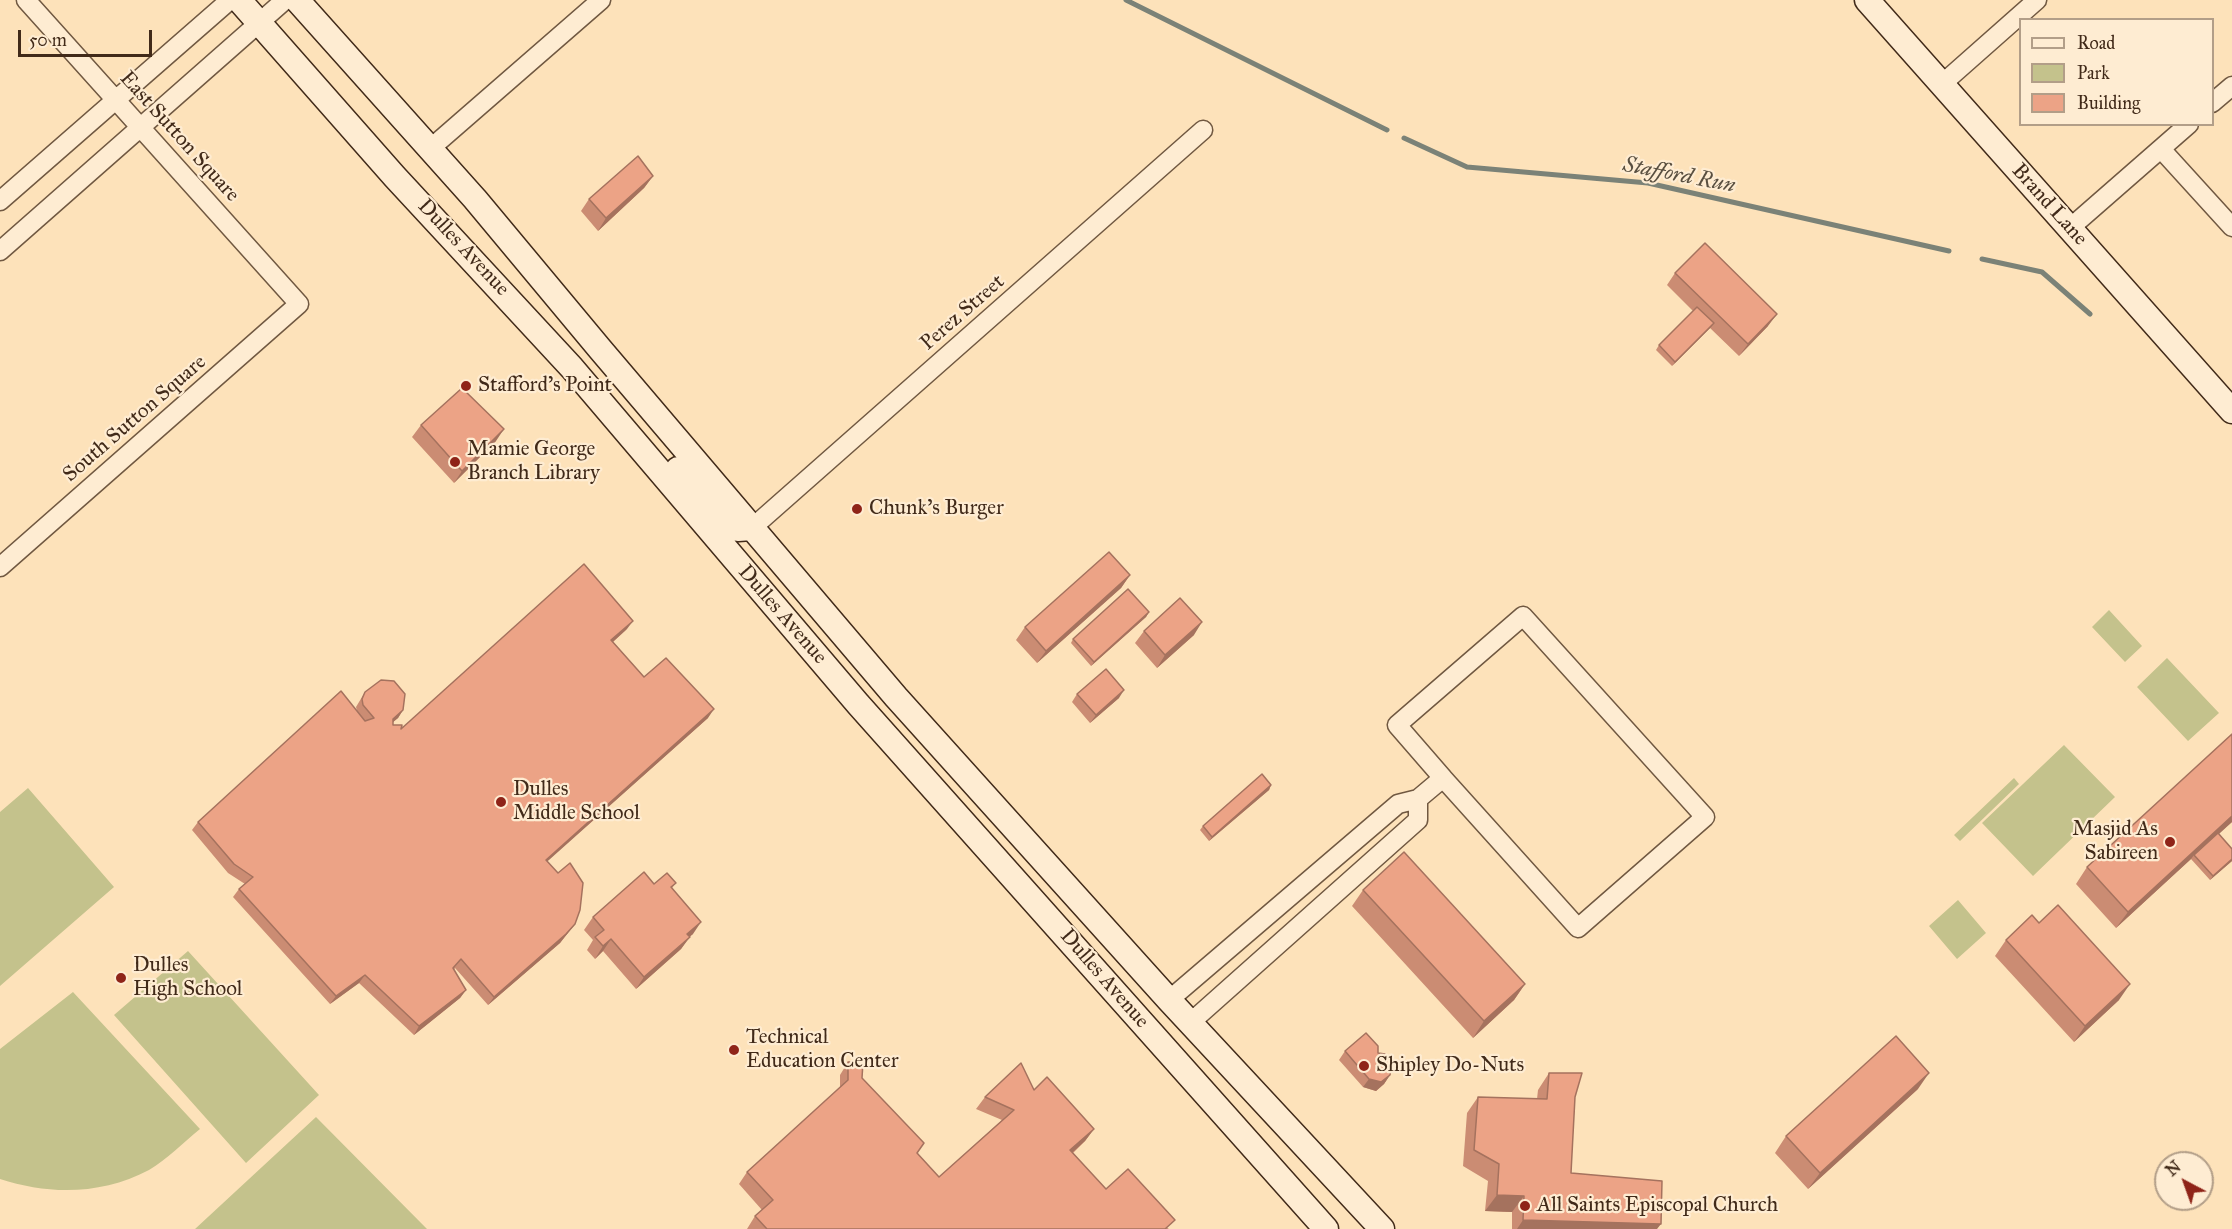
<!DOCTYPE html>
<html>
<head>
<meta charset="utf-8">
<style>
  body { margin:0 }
  #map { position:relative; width:2232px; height:1229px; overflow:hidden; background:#fde2ba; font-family:"IM FELL Great Primer",serif }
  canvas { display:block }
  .legend { position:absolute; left:2019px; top:18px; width:195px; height:108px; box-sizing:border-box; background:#feecd2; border:2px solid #b29e88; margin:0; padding:8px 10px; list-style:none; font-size:18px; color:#412a19 }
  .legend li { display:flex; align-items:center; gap:12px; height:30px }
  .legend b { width:30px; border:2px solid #b29e88 }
  .north { position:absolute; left:2154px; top:1151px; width:60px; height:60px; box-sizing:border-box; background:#feecd2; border:2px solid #b29e88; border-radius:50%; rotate:319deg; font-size:16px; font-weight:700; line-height:24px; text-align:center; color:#412a19 }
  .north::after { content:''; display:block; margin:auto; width:21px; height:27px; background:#8f2418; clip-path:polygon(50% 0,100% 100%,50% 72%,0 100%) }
  .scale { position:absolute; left:18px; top:30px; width:134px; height:27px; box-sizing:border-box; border:3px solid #412a19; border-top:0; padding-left:8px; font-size:18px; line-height:21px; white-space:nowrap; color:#412a19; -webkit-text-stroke:4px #feecd2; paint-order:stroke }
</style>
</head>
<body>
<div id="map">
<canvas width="2232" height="1229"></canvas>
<ul class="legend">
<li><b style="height:8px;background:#feecd2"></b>Road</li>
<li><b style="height:16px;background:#c4c28c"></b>Park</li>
<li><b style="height:16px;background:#eca386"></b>Building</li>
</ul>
<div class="north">N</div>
<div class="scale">50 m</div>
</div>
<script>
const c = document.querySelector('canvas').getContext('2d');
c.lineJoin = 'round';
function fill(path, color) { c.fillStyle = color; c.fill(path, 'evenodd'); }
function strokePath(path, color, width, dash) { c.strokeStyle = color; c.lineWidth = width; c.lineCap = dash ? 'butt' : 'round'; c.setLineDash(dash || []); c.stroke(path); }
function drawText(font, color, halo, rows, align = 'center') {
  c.font = font + ' "IM FELL Great Primer",serif'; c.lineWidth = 4.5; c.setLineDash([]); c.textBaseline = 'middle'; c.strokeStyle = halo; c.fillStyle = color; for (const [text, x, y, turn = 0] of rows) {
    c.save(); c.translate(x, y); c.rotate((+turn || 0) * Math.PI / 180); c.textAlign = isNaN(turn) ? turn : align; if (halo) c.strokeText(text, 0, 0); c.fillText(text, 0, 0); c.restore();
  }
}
fill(new Path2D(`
  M2109,610L2142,646L2125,662L2092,627Z
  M2167,658L2219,713L2188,741L2137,687Z
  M2064,745L2115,797L2033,876L1982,823Z
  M2014,778L2019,784L1960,841L1954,835Z
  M28,788L114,887L0,986V812Z
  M1958,900L1986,933L1957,959L1929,926Z
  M188,951L319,1095L246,1163L114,1015Z
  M73,992L200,1129C183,1143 167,1159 149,1170C102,1195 49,1195 0,1179V1049Z
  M316,1117L427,1229H195Z`), '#c4c28c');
strokePath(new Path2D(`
  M1126,0L1387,130
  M1404,138L1467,167L1648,183L1949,251
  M1982,259L2042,272L2090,314`), '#7b8277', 5);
const street = new Path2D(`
  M1942,84L2037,0
  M2212,103L2232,86
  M431,148L601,0
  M2161,149L2232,227
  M0,201L230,0
  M2070,228L2189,124
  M0,251L285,0
  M752,528L1203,130
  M0,567L299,304L26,0
  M1418,799L1443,778L1397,725L1523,616L1705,817L1578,928L1443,778
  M1169,1000L1398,804L1418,799V820L1190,1023`);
const secondary = new Path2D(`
  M239,0L395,177L572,368L858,704L1326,1229
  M297,0L475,199L600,349L896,697L1169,1000L1382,1229
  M1867,0L2232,411
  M678,469L721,518L738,529L752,528`);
strokePath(street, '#705841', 21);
strokePath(secondary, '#412a19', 27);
strokePath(street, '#feecd2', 18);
strokePath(secondary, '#feecd2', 24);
fill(new Path2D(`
  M653,176L644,188L598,231L581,211L589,199Z
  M1675,273L1768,326L1739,356L1710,328L1672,366L1656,350L1659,345L1693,311L1667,285Z
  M421,425L496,441L454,483L412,437Z
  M1130,575L1121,588L1037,663L1016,640L1025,627Z
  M1149,612L1146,617L1091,666L1071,643L1073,639Z
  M627,629L613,642L644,677L708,718L547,861L575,924L560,943L488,1005L455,968L454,970L466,990L460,998L414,1035L359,983L330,1004L233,897L239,889L245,884L228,873L192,830L198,822L357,711L356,707L365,692L403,710L398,718L393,722V725L401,729Z
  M1144,631L1194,635L1157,668L1135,643Z
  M1077,694L1119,698L1090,723L1072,702Z
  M2232,734V822L2218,834L2232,849V861L2210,880L2191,859L2116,928L2076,884L2087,867Z
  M1271,785L1269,790L1209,841L1200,830L1203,826Z
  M676,883L672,888L693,934L689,937L681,949L636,989L603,951L595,959L587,950L593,940L584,930L593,917L654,884Z
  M1363,890L1525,984L1514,1000L1473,1038L1352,906Z
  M2039,923L2119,1000L2074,1042L1995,956L2006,940Z
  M1345,1051L1378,1053L1390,1075L1384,1084L1376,1091L1363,1087L1339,1060Z
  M848,1062L862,1078L917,1153L939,1177L1002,1120L976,1109L985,1097L1034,1090L1094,1129L1085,1141L1073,1153L1106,1189L1169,1229H747L755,1216L762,1210L739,1184L747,1172L840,1088V1075Z
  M1549,1073L1575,1097L1571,1173L1657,1229H1512V1212L1485,1211L1488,1181L1463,1166L1467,1113L1478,1097L1537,1099L1538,1090Z
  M1918,1089L1808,1189L1775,1153L1786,1136Z`), '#cb8c73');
fill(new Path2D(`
  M653,176L644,188L598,231L606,218Z
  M1777,314L1768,326L1739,356L1748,344Z
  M1714,323L1711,327L1672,366L1675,362Z
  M504,429L496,441L454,483L462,471Z
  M1130,575L1121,588L1037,663L1046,651Z
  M1149,612L1146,617L1091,666L1094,662Z
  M633,621L627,629L606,648L611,640Z
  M1202,622L1194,635L1157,668L1165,655Z
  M1124,690L1119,698L1090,723L1096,715Z
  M714,709L708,718L540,868L546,860Z
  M403,710L398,718L387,727L393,719Z
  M1271,785L1269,790L1209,841L1212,837Z
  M2232,816V822L2195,856L2194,855L2191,859L2116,928L2128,912Z
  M2232,859V861L2210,880L2213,876Z
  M701,922L693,934L678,946L687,934Z
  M575,924L560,943L488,1005L494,997Z
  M690,937L681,949L636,989L644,977Z
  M611,939L603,951L595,959L603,946Z
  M365,975L359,983L330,1004L336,996Z
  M1525,984L1514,1000L1473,1038L1484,1021Z
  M2130,984L2119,1000L2074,1042L2085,1026Z
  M466,990L460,998L414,1035L419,1026Z
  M1929,1073L1918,1089L1808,1189L1820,1173Z
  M1390,1075L1384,1084L1376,1091L1363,1087L1369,1079Z
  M1094,1129L1085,1141L1062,1162L1070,1150Z
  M1497,1195L1524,1196L1512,1212L1485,1211Z
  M1523,1220L1661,1224L1657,1229H1517Z`), '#a5725e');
const building = new Path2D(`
  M638,156L653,176L606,218L589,199Z
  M1705,243L1777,314L1748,344L1675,273Z
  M1697,307L1714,323L1675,362L1659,345Z
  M462,388L504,429L462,471L421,425Z
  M1109,552L1130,575L1046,651L1025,627Z
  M584,564L633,621L611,640L644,677L666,658L714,709L546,860L558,873L570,863L583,883L580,910L575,924L566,934L494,997L461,959L453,968L466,990L419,1026L365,975L336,996L239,889L253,877L234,864L198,822L341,691L365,721L374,718L363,705L362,699L365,692L381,680L394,681L405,694L403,710L393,719V725H402L401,729Z
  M1128,589L1149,612L1094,662L1073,639Z
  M1180,598L1202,622L1165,655L1144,631Z
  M1106,669L1124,690L1096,715L1077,694Z
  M2232,734V816L2128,912L2087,867Z
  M1262,774L1271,785L1212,837L1203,826Z
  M2218,833L2232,849V859L2213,876L2194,855Z
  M1404,852L1525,984L1484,1021L1363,890Z
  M644,872L654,884L667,873L676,883L671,887L701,922L687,934L690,937L644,977L611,939L603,946L595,937L604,930L593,917Z
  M2058,905L2130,984L2085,1026L2006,940L2032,915L2039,923Z
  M1366,1033L1378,1046V1053L1385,1054L1392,1063L1390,1075L1381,1082L1369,1079L1345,1051Z
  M1896,1036L1929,1073L1820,1173L1786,1136Z
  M848,1062H863L862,1078L924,1143L917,1153L939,1177L1014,1110L985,1097L1021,1063L1034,1090L1047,1077L1094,1129L1070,1150L1106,1189L1128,1169L1175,1220L1165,1229H767L755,1216L773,1200L747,1172L848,1080Z
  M1549,1073H1582L1575,1097L1571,1173L1662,1181L1661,1224L1523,1220L1524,1196L1497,1195L1499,1164L1474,1150L1478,1097L1547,1099Z`);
fill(building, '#eca386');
strokePath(building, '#a5725e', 1.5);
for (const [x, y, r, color] of [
  [466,386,6,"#8f2418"],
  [455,462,6,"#8f2418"],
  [857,509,6,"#8f2418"],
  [501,802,6,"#8f2418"],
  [2170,842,6,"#8f2418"],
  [121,978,6,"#8f2418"],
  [734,1050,6,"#8f2418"],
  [1364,1066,6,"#8f2418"],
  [1525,1206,6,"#8f2418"]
]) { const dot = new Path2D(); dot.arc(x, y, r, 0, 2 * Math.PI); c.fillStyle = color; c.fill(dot); strokePath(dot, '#feecd2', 2); }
drawText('21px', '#412a19', '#feecd2', [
  ["East Sutton Square",179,137,48],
  ["Brand Lane",2049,205,48],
  ["Dulles Avenue",463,248,47],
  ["Perez Street",963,313,-41],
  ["South Sutton Square",135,419,-41],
  ["Dulles Avenue",782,615,49],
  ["Dulles Avenue",1104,979,49]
]);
drawText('21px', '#412a19', '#feecd2', [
  ["Stafford's Point",478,386],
  ["Mamie George",467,450],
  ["Branch Library",467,474],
  ["Chunk's Burger",869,509],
  ["Dulles",513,790],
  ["Middle School",513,814],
  ["Masjid As",2158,830,"right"],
  ["Sabireen",2158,854,"right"],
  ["Dulles",133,966],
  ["High School",133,990],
  ["Technical",746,1038],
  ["Education Center",746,1062],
  ["Shipley Do-Nuts",1376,1066],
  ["All Saints Episcopal Church",1537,1206]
], 'left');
drawText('italic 22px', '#594f40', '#feecd2', [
  ["Stafford Run",1679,176,11]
]);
</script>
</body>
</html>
